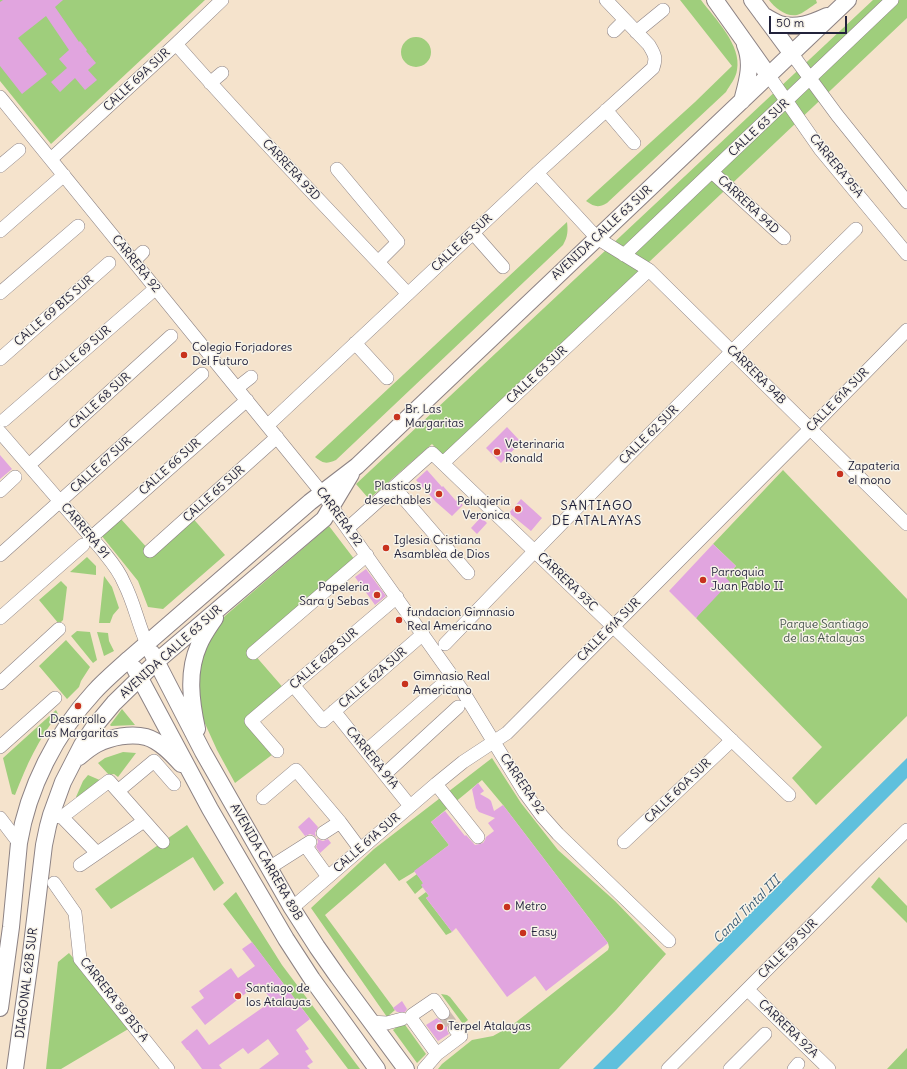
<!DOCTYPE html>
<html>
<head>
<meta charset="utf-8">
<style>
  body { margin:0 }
  #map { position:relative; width:907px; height:1069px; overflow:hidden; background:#f5e3cc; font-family:Delius,sans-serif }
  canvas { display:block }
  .scale { position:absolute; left:769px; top:16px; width:78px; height:18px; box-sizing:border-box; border:2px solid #22223b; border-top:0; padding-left:5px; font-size:12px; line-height:14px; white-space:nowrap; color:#22223b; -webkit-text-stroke:3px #f7f3e8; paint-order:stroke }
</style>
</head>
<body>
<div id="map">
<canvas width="907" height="1069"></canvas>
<div class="scale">50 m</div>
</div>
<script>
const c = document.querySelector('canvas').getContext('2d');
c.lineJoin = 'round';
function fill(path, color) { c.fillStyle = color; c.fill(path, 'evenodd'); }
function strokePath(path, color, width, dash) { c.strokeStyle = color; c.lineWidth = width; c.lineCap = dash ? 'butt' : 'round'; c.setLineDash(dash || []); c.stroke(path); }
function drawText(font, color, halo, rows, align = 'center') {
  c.font = font + ' Delius,sans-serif'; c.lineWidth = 3; c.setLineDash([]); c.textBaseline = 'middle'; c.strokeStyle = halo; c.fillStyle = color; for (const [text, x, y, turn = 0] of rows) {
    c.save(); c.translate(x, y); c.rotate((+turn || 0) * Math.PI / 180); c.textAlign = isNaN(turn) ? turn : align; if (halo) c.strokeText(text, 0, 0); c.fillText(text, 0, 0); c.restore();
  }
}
fill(new Path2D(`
  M0,0H205L51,144L0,81Z
  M680,0H701C715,19 742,45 737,70C736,78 730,85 726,92L607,203C598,208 595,207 586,201L695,102L732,66Z
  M769,0H816L817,3C812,6 802,14 797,15C786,17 775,8 769,0Z
  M873,0H907V18L444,456L432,444L369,499L356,484Z
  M401 52a15 15 0 1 1 30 0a15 15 0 1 1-30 0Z
  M567,222C568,231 568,236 563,245L336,460C326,464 324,464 315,457Z
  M783,470L907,599V716L816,805L792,778L822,747L696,618L725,577L736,566L713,544Z
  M190,515L225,555L163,609L148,607L138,581L101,535L120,518L150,551Z
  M329,526L358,564L253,653L286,691L251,721L277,751L235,783L217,750L202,717L197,677L199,661L214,632L225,616Z
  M87,557L96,566V575L70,572Z
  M104,576L112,587L119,608L113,615L110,623H99Z
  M61,581L67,587L63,620L59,624L39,600Z
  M77,631L90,632L97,660L93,663L71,636Z
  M97,632L108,633L109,641L114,651L104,656Z
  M66,640L90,667L81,681L79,687L67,699L39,666Z
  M122,709L135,725L111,726L110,725Z
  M56,710L58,714C38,740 27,764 15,795L12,794L3,758Z
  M123,752L136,753L118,777L114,774L109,775L98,763L105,758Z
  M492,758L521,803L558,850L615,901L666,954L616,1010L559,1069H438L442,1064L472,1040L493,1036L511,1026L608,950L609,947L608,943L503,805L482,780L431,822L449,845L414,872L399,881L385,863L325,915L395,1010L387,1017L311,908L374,849Z
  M88,775L102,781L81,799L76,797L83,781Z
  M187,825L224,883L214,891L193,857L111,909L95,889Z
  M417,874L423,883V887L415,894L406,882Z
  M879,877L907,906V923L871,887Z
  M236,892L282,965L360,1069H348L223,904Z
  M426,892L429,896L426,898L452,932L446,935L418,898Z
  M69,953L130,1028L61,1069H46L58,962Z
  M441,994L447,995L450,997L468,1020L463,1024Z
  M403,1022L426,1054L417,1063L393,1030Z
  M907,1048V1069H887Z`), '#9fce7c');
fill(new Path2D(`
  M907,758V778L617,1069H593Z`), '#5fc0dd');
fill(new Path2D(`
  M3,0H63L55,7L79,42L80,41L87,50L86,51L96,63L88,70L97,80L85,90L75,78L60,92L51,82L67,68L59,59L69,50L46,16L18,38L47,74L22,94L0,66V2Z
  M507,427L521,442L501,463L486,448Z
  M0,455L12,469L0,479Z
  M427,470L442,487L443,486L456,501L457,500L463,505L452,516L436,502L416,480Z
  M521,499L542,518L531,531L509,513Z
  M481,517L487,523L477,534L471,528Z
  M713,544L736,566L725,577L730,582L696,618L669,591Z
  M366,569L386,596L375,605L355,577Z
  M478,783L484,791L480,794L489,799L491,801L494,811L503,805L608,943L546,991L535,976L507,997L456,928L452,932L426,898L429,896L421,885L423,883L414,871L449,845L431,822L445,811L465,836L466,835L475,845L483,843L485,840L486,837L494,831L488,823L495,818L479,812L476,808L472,789Z
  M309,817L318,827L315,833L316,837L313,835L310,834L305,836L298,827Z
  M317,838L320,840L323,841L328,839L331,843L320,853L316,847L318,842Z
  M252,942L310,1019L296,1030L309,1049L305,1051L313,1062L307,1066L310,1069H259L279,1054L268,1039L248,1054L243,1048L219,1065L222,1069H202L188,1050H187L181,1042L197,1029L209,1045L272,1001L259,983L205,1025L191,1007L204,998L199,991L231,968L238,978L255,966L242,949Z
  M402,1001L407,1009L405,1012H397L393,1008Z
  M437,1018L439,1020L443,1021L449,1018L452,1022L447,1027V1030L449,1034L438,1041L426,1025Z`), '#e1a5df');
strokePath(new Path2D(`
  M443,1013L455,1029`), '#cbbcaf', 13, [13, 6]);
const minor = new Path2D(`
  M614,31L625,20
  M636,32L663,10
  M176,44C251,130 330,211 408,294
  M792,54L837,115L907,202
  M769,76L820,149L907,254
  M210,83L222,73
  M0,97L322,493L462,690L525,793L542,816L558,834L669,941
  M606,110L634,143
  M51,159L176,44L222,0
  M0,166L19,150
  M337,169L398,242L378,262
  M712,172L784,238
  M537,173L597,238L649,270L907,524
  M0,231L64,175
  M473,233L503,267
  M624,255L892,0
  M134,261L143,252
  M0,293L78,226
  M355,343L387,378
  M0,359L109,263
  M237,388L251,377
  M4,420L156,288
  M268,425L537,173L653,68C657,57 654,54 649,45L606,0
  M0,432L102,550C110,560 119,570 124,583C134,602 138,624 147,644
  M443,463L649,270
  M29,465L171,336
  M394,487L468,573
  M0,491L15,477
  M348,528L432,453L789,795
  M94,535L247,400
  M150,551L277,437
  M0,555L202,374
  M0,618L83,545
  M445,644C580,503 717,365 856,229
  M253,653L367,555
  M0,683L59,629
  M293,685L323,721L423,634
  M334,711L410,806
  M0,747L55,698
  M277,751L251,721L397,597
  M366,751L452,676
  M385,774L458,707
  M436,784L478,837
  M118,791L154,761L174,784
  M263,798L296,770L340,822
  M54,816L62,817L97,853
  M62,817L109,781L163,842
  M0,818L19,843
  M323,833L340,822L360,849
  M624,842L732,740
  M305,845L328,877
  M80,865L144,821
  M269,868L310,842
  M54,883L75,913L80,959L168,1069
  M292,908L436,784L463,762L507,733L521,719L810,429L907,330
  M748,990L829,1069
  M412,1015L434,1000L443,1013
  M411,1018L437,1054
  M371,1022L387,1023L402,1019
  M424,1069L437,1054L461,1036L455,1029
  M668,1069L864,872L907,830
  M730,1069L765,1034
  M794,1069L798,1064`);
const major = new Path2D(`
  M715,0L769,76
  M752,0L792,54
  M763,15C768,18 774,22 780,24C796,29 812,23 827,16
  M742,101C747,82 753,64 745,45
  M152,653L203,752L292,908L317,947L338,977L406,1069
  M135,669L210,809L235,852L286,939L312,979L377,1069
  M197,729C191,701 187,672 199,645C203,635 209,627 215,618
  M79,757C85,752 91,747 97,744C111,737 131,733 146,737C160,741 172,754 181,764
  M0,1008L11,927L19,843C28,788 56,733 94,692C105,680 117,670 129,659L310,502L357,466L848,0
  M15,1069L30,961L44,845L48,826L51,815L63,782L82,745L94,727L114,703L156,662L324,519L351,474`);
strokePath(minor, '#8c8284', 14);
strokePath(major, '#8c8284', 18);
strokePath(minor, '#fff', 13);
strokePath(major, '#fff', 16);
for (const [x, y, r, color] of [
  [184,355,4,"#c8321e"],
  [397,417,4,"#c8321e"],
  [497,452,4,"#c8321e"],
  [840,474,4,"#c8321e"],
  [439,494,4,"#c8321e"],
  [518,509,4,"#c8321e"],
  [386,548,4,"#c8321e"],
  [703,580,4,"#c8321e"],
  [377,595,4,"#c8321e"],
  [399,620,4,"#c8321e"],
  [405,684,4,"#c8321e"],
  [78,706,4,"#c8321e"],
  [507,907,4,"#c8321e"],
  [523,933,4,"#c8321e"],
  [238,996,4,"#c8321e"],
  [440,1027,4,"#c8321e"]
]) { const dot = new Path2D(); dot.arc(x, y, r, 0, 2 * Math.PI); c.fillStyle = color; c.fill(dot); strokePath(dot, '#f7f3e8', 1.5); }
drawText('12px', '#22223b', '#f7f3e8', [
  ["CALLE 69A SUR",137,80,-43],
  ["CALLE 63 SUR",759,128,-43],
  ["CARRERA 95A",836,166,51],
  ["CARRERA 93D",291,170,47],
  ["CARRERA 94D",748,205,43],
  ["AVENIDA CALLE 63 SUR",602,233,-43],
  ["CALLE 65 SUR",462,243,-43],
  ["CARRERA 92",136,264,51],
  ["CALLE 69 BIS SUR",54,311,-41],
  ["CALLE 69 SUR",80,354,-41],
  ["CALLE 63 SUR",537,375,-43],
  ["CARRERA 94B",756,375,45],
  ["CALLE 61A SUR",838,400,-46],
  ["CALLE 68 SUR",100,401,-42],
  ["CALLE 62 SUR",649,435,-45],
  ["CALLE 67 SUR",101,465,-42],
  ["CALLE 66 SUR",170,467,-42],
  ["CALLE 65 SUR",214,494,-42],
  ["CARRERA 92",339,517,54],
  ["CARRERA 91",85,531,50],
  ["CARRERA 93C",567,582,44],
  ["CALLE 61A SUR",609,630,-45],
  ["AVENIDA CALLE 63 SUR",171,652,-42],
  ["CALLE 62B SUR",324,659,-41],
  ["CALLE 62A SUR",373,678,-41],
  ["CARRERA 91A",372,758,51],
  ["CARRERA 92",522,784,56],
  ["CALLE 60A SUR",678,791,-44],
  ["CALLE 61A SUR",367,843,-41],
  ["AVENIDA CARRERA 89B",266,862,60],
  ["CALLE 59 SUR",788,949,-45],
  ["DIAGONAL 62B SUR",27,983,-83],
  ["CARRERA 89 BIS A",114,1000,52],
  ["CARRERA 92A",788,1029,44]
]);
drawText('12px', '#22223b', '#f7f3e8', [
  ["Colegio Forjadores",192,348],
  ["Del Futuro",192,362],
  ["Br. Las",405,410],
  ["Margaritas",405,424],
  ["Veterinaria",505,445],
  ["Ronald",505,459],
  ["Zapateria",848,467],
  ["el mono",848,481],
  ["Plasticos y",431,487,"right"],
  ["desechables",431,501,"right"],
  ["Peluqieria",510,502,"right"],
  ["Veronica",510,516,"right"],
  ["Iglesia Cristiana",394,541],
  ["Asamblea de Dios",394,555],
  ["Parroquia",711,573],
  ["Juan Pablo II",711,587],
  ["Papeleria",369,588,"right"],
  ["Sara y Sebas",369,602,"right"],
  ["fundacion Gimnasio",407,613],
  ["Real Americano",407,627],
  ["Gimnasio Real",413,677],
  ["Americano",413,691],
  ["Desarrollo",78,720,"center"],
  ["Las Margaritas",78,734,"center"],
  ["Metro",515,907],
  ["Easy",531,933],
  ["Santiago de",246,989],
  ["los Atalayas",246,1003],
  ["Terpel Atalayas",448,1027]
], 'left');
drawText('12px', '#48564e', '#f7f3e8', [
  ["Parque Santiago",824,625],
  ["de las Atalayas",824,639]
]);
c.letterSpacing = '1px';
drawText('13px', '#22223b', '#f7f3e8', [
  ["SANTIAGO",597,506],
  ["DE ATALAYAS",597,521]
]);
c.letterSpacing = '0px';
drawText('italic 13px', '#375974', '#f7f3e8', [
  ["Canal Tintal III",747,910,-45]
]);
</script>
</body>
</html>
